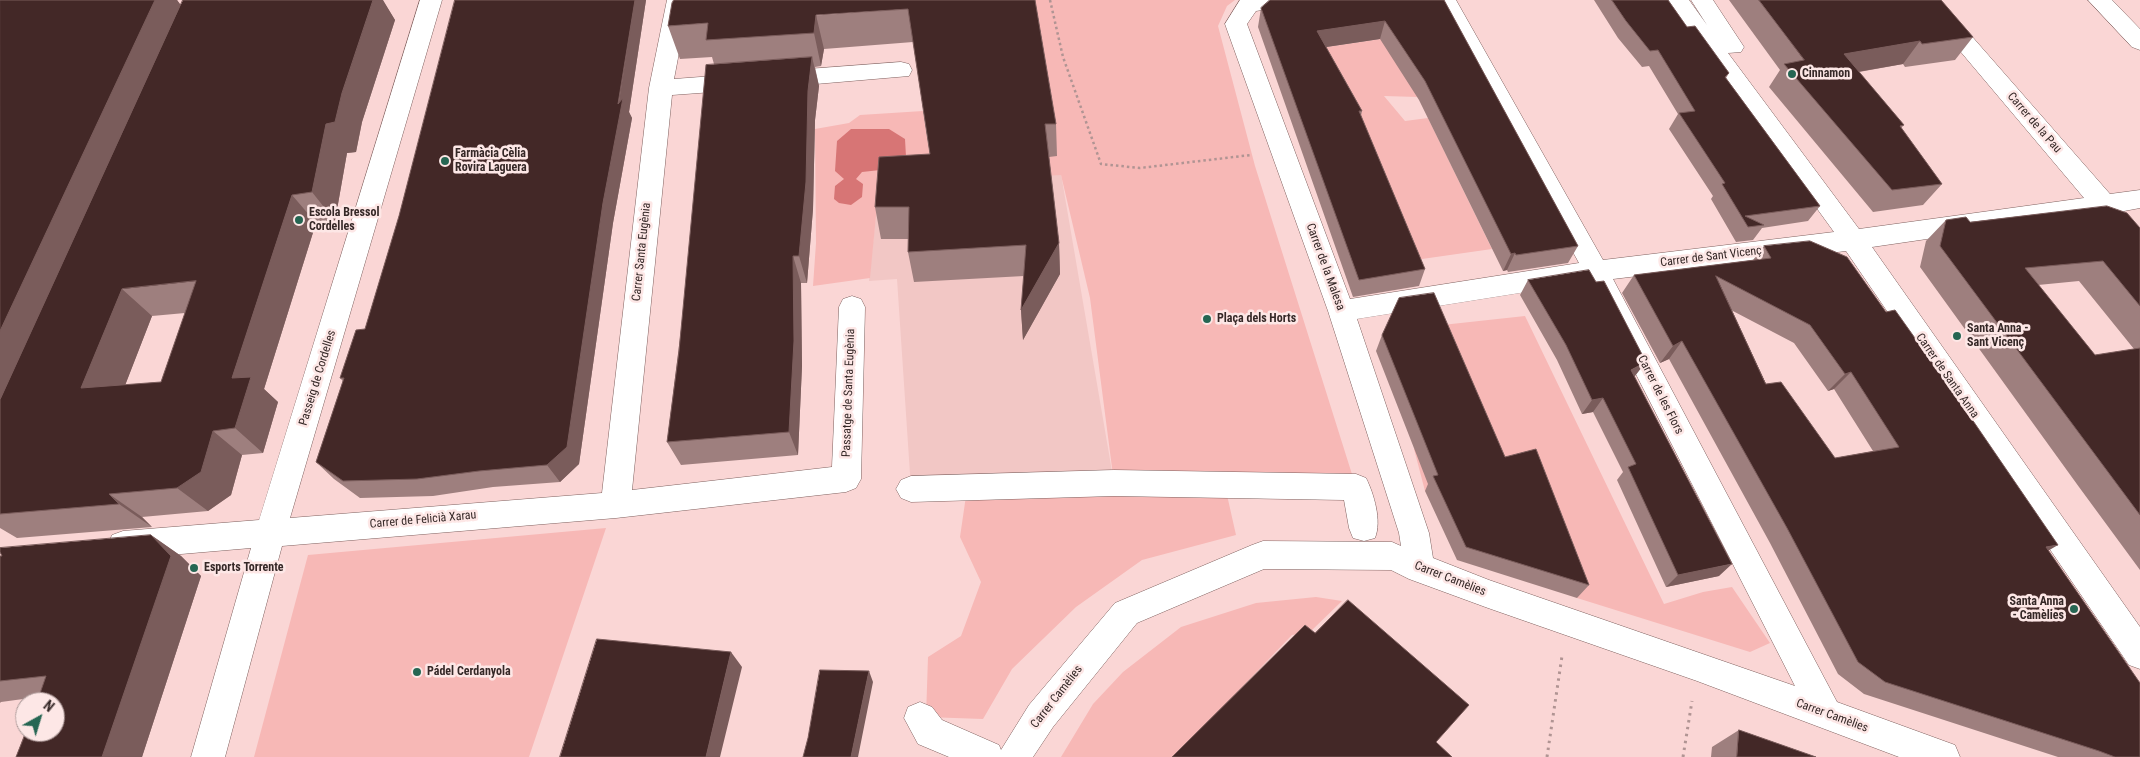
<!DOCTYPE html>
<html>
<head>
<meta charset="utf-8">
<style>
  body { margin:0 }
  #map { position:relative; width:2140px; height:757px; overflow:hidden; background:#fad6d5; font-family:"Roboto Condensed",sans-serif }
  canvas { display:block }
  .north { position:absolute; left:15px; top:692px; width:50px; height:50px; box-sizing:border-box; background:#fde7e6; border:1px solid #ad9b9a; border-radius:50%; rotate:39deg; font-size:14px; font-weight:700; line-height:20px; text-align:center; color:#352827 }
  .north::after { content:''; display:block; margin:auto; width:18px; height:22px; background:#266653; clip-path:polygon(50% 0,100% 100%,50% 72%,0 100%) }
</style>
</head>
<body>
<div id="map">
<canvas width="2140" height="757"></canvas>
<div class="north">N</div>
</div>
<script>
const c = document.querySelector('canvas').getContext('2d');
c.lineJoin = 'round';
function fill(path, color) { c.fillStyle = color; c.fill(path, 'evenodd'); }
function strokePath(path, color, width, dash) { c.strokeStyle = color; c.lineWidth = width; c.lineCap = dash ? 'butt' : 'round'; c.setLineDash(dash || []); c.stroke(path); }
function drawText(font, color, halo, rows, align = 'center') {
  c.font = font + ' "Roboto Condensed",sans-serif'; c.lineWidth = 5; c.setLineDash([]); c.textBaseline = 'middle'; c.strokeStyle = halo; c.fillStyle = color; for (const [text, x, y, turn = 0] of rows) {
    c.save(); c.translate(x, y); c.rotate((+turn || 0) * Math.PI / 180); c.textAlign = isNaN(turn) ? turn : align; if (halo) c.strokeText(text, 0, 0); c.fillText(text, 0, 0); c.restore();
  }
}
fill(new Path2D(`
  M1061,174L1114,483L911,489L897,279L869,281L879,185Z`), '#f2c7c5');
fill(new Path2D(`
  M1031,0H1235L1227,6L1218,26L1255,166L1356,487L1114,483L1090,298L1061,175L879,185L870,278L813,286L816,243L815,129L849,123L860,115L923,111L931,164Z
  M1401,36L1418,97L1384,96L1405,121L1428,118L1492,249L1408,261L1313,49Z
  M1525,316L1664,604L1703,592L1732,587L1770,643L1750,652L1577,598L1526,464L1425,491L1414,449L1481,437L1433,326Z
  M967,489L1227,495L1236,535L1142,560L1076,607L1012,669L983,719L926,717L928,657L961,636L981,582L960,537Z
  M606,528L529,757H254L308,555Z
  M1316,597L1342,601L1309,633L1292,635L1175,757H1061L1093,704L1123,672L1181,627L1256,603Z`), '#f7b8b6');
fill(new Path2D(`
  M851,129H889L905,139L906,157L889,169L862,172L856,179L863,184L862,197L851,205L839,203L834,199L835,186L844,179L835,171L837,141Z`), '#d77575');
const minor = new Path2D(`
  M420,0H442L290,518L602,493L649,88L667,0H689L674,79L740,74L748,76L752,82L748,88L740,90L672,95L632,490L832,467L839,307L843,299L852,296L861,299L865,307L861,479L856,488L846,492L616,518L282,546L225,757H191L251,548L123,559L112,555L108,545L112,535L123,531L259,520Z
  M1240,0H1295L1292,5L1256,11L1247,24L1350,299L1579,263L1434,0H1456L1603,260L1834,232L1666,0H1689L1707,25L1691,0H1713L1744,47L1741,52L1728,53L1859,229L2084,198L1917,0H1940L2110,194L2140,190V208L2124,211L2140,229V256L2131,253L2098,214L1872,247L2140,627V669L2129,665L1846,251L1613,279L1837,702L1955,745L1960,757H1899L1697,681L1488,608L1409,579L1391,570L1264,569L1137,623L1053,727L1033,757H949L918,744L904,718L908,707L920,702L932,707L942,720L999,745L1001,750L1029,705L1115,603L1252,545L1263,541L1392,542L1401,546L1399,533L1328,311L1225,24ZM1589,282L1795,686L1489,580L1433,558L1429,533L1357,319Z
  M2088,0H2112L2140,29V50L2132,47Z
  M901,62L909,64L912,70L909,76L781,87L773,85L769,79L773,73L781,71Z
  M1114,470L1356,474L1366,478C1374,494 1382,521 1375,538L1364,541L1353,538L1349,528L1344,500L1114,496L911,502L901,498L896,489L901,480L911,476Z`);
strokePath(minor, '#7f615f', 1);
strokePath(new Path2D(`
  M1050,0L1063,57L1101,164L1140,168L1251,155`), '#b09493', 2.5, [2.5, 3]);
strokePath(new Path2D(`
  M1547,757L1562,656
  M1683,757L1692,701`), '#b09493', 3, [2.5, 4.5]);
fill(minor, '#fff');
fill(new Path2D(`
  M0,0H177L180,5L383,1L395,20L362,122L356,152L347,153L335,221L316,223L264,389L278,402L263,453L242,455L231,495L208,511L142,517L152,527L17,538L0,528ZM185,313L161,382L125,385L152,316Z
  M455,0H646L629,112L632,118L613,223L579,464L560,482L493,487L433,496L360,498L334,479L316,462L343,381L340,378L365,329L399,216Z
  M1035,0L1056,124L1057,156L1049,157L1059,243L1060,274L1023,340L1021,310L1024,276L914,282L908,252L909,239H881L875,207L930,155L913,42L824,49L821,66L815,67L819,86L815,120L813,209L807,283H801L802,366L798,455L681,465L667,442L714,64L712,57L680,59L668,26Z
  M1444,0L1578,246L1568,263L1508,272L1507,270L1503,271L1419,100L1380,39L1326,47L1362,111L1361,116L1425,269L1419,286L1353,297L1258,27L1261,8Z
  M1594,0H1668L1687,27L1729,73L1726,78L1820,206L1808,221L1762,228L1753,240L1736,242L1711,199L1713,196L1669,129L1678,114L1649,66L1642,67L1618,38Z
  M1729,0H1941L1973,37L1955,60L1905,67L1903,64L1859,72L1904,125L1901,128L1942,184L1923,205L1873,212L1769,87L1780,70Z
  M1946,220L1970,222L2140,228V570L2079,487L1920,267L1926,241ZM2079,281L2134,349L2095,355L2038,285Z
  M1764,246L2048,550L2140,757H2058L1864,694L1838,674L1770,543L1669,359L1660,363L1622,293L1634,275L1753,260ZM1731,310L1794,343L1828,391L1834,389L1873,451L1835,458L1766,384Z
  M1528,280L1635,377L1719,576L1666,587L1617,480L1623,472L1593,412L1582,414L1557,360L1520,295Z
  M1382,335L1505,457L1589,585L1577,598L1457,560L1425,491L1428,484L1376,351Z
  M151,535L181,556L201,576L142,757H16L38,697L1,702L0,703V556Z
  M1739,730L1816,757H1711L1712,747Z`), '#9e7f7e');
fill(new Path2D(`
  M148,0H177L187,13L0,434V331Z
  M365,0H383L395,20L362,122L356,152L347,153L335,221L312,192L326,124Z
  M635,0H646L629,112L632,118L613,223L579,464L560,482L547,465L603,203Z
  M816,15L824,49L821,66L814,33Z
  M1385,21L1380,39L1313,49L1317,31Z
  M1920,41L1903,64L1828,77L1844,54Z
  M812,57L819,86L815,120L813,209L807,283L799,256L808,91Z
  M292,195L316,223L264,389L278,402L263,453L235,428L232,378Z
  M1059,243L1060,274L1023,340L1021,310Z
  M1515,253L1507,270L1503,271L1511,254Z
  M793,256L801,283L802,366L798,455L789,432Z
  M122,289L152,316L114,414L81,388Z
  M1682,341L1669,359L1660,363L1673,346Z
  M1646,362L1635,376L1621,384L1631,370Z
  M1851,372L1834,389L1828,391L1845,374Z
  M1603,398L1593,412L1582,414L1592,400Z
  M213,431L242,455L231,495L208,511L177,488Z
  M109,494L142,517L152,527L119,504Z
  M151,535L181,556L201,576L142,757H102Z
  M2058,545L2034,559L2046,547Z
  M1732,564L1719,576L1666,587L1678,575Z
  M731,652L742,667L720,757H706Z
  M869,671L873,682L858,757H851Z`), '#7a5c5b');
const building = new Path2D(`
  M0,0H155L0,331Z
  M183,0H373L342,93L335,122L326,124L312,192L292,195L232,378L251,377L235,428L213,431L201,472L177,488L109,494L119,504L0,514V400ZM196,281L161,382L81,388L122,289Z
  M455,0H635L618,104L623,98L603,203L567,447L547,465L479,471L417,479L343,481L316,462L344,378H340L356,330L365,329L399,216Z
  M674,0H1035L1056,124H1045L1059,243L1021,310L1026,245L908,252L909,207H875L879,157L930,154L908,9L816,15L814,33L706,40L708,23L668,26L672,3Z
  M1270,0H1444L1578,246L1516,255L1515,253L1511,254L1425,81L1385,21L1317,31L1362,111H1359L1425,269L1359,280L1261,8Z
  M1612,0H1668L1687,27L1695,26L1729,73L1725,77L1820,206L1745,216L1764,225L1748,227L1722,184L1725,183L1679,113L1695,111L1658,50L1650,51L1626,21Z
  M1759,0H1941L1973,37L1922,44L1920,41L1844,54L1904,125L1900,126L1942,184L1892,190L1784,64L1804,60Z
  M812,57L808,91L806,182L799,256H793L794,341L789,432L667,442L679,351L706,65Z
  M2107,206L2127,213L2140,228V306L2103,261L2025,268L2095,355L2140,348V515L1940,246L1946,220L1966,217L1970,222Z
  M1810,241L1847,257L1886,312L1895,310L1954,393L2058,545L2046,547L2140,683V757H2115L2099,751L1885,682L1858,662L1787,528L1682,341L1673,346L1634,275L1771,258L1764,246ZM1716,276L1810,325L1845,374L1851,372L1899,447L1835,458L1781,382L1766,384Z
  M1589,270L1596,282L1604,281L1646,362L1631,370L1732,564L1678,575L1628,467L1636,464L1603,398L1592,400L1566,345L1528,280Z
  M1434,293L1505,457L1536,449L1589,585L1466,547L1433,476L1438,475L1382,335L1399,298Z
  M151,535L171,556L102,757H16L26,732H55V702H37L46,676L0,681V556H2L0,552V548Z
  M1348,600L1469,705L1436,742L1452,757H1172L1305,625L1315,633Z
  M597,639L731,652L706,757H560Z
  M820,670L869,671L851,757H803L808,738Z
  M1739,730L1816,757H1737Z`);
fill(building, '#432827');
strokePath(building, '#7a5c5b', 1);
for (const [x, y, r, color] of [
  [1792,74,5,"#266653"],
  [445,161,5,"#266653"],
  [299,220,5,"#266653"],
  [1207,319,5,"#266653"],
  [1957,336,5,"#266653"],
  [194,568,5,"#266653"],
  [2074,609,5,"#266653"],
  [417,672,5,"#266653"]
]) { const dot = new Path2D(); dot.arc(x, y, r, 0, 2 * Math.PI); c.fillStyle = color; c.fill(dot); strokePath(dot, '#fde7e6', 2); }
drawText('bold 12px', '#352827', '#fde7e6', [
  ["Cinnamon",1802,74],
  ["Farmàcia Cèlia",455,154],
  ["Rovira Laguera",455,168],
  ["Escola Bressol",309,213],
  ["Cordelles",309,227],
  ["Plaça dels Horts",1217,319],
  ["Santa Anna -",1967,329],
  ["Sant Vicenç",1967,343],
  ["Esports Torrente",204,568],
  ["Santa Anna",2064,602,"right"],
  ["- Camèlies",2064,616,"right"],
  ["Pádel Cerdanyola",427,672]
], 'left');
drawText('12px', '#352827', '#fde7e6', [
  ["Carrer de la Pau",2034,123,49],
  ["Carrer Santa Eugènia",642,252,-84],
  ["Carrer de Sant Vicenç",1711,257,-7],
  ["Carrer de la Malesa",1325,267,70],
  ["Carrer de Santa Anna",1947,376,55],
  ["Passeig de Cordelles",318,378,-73],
  ["Passatge de Santa Eugènia",849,393,-88],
  ["Carrer de les Flors",1660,395,63],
  ["Carrer de Felicià Xarau",423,520,-5],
  ["Carrer Camèlies",1450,579,21],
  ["Carrer Camèlies",1057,697,-52],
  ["Carrer Camèlies",1832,716,20]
]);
</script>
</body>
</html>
